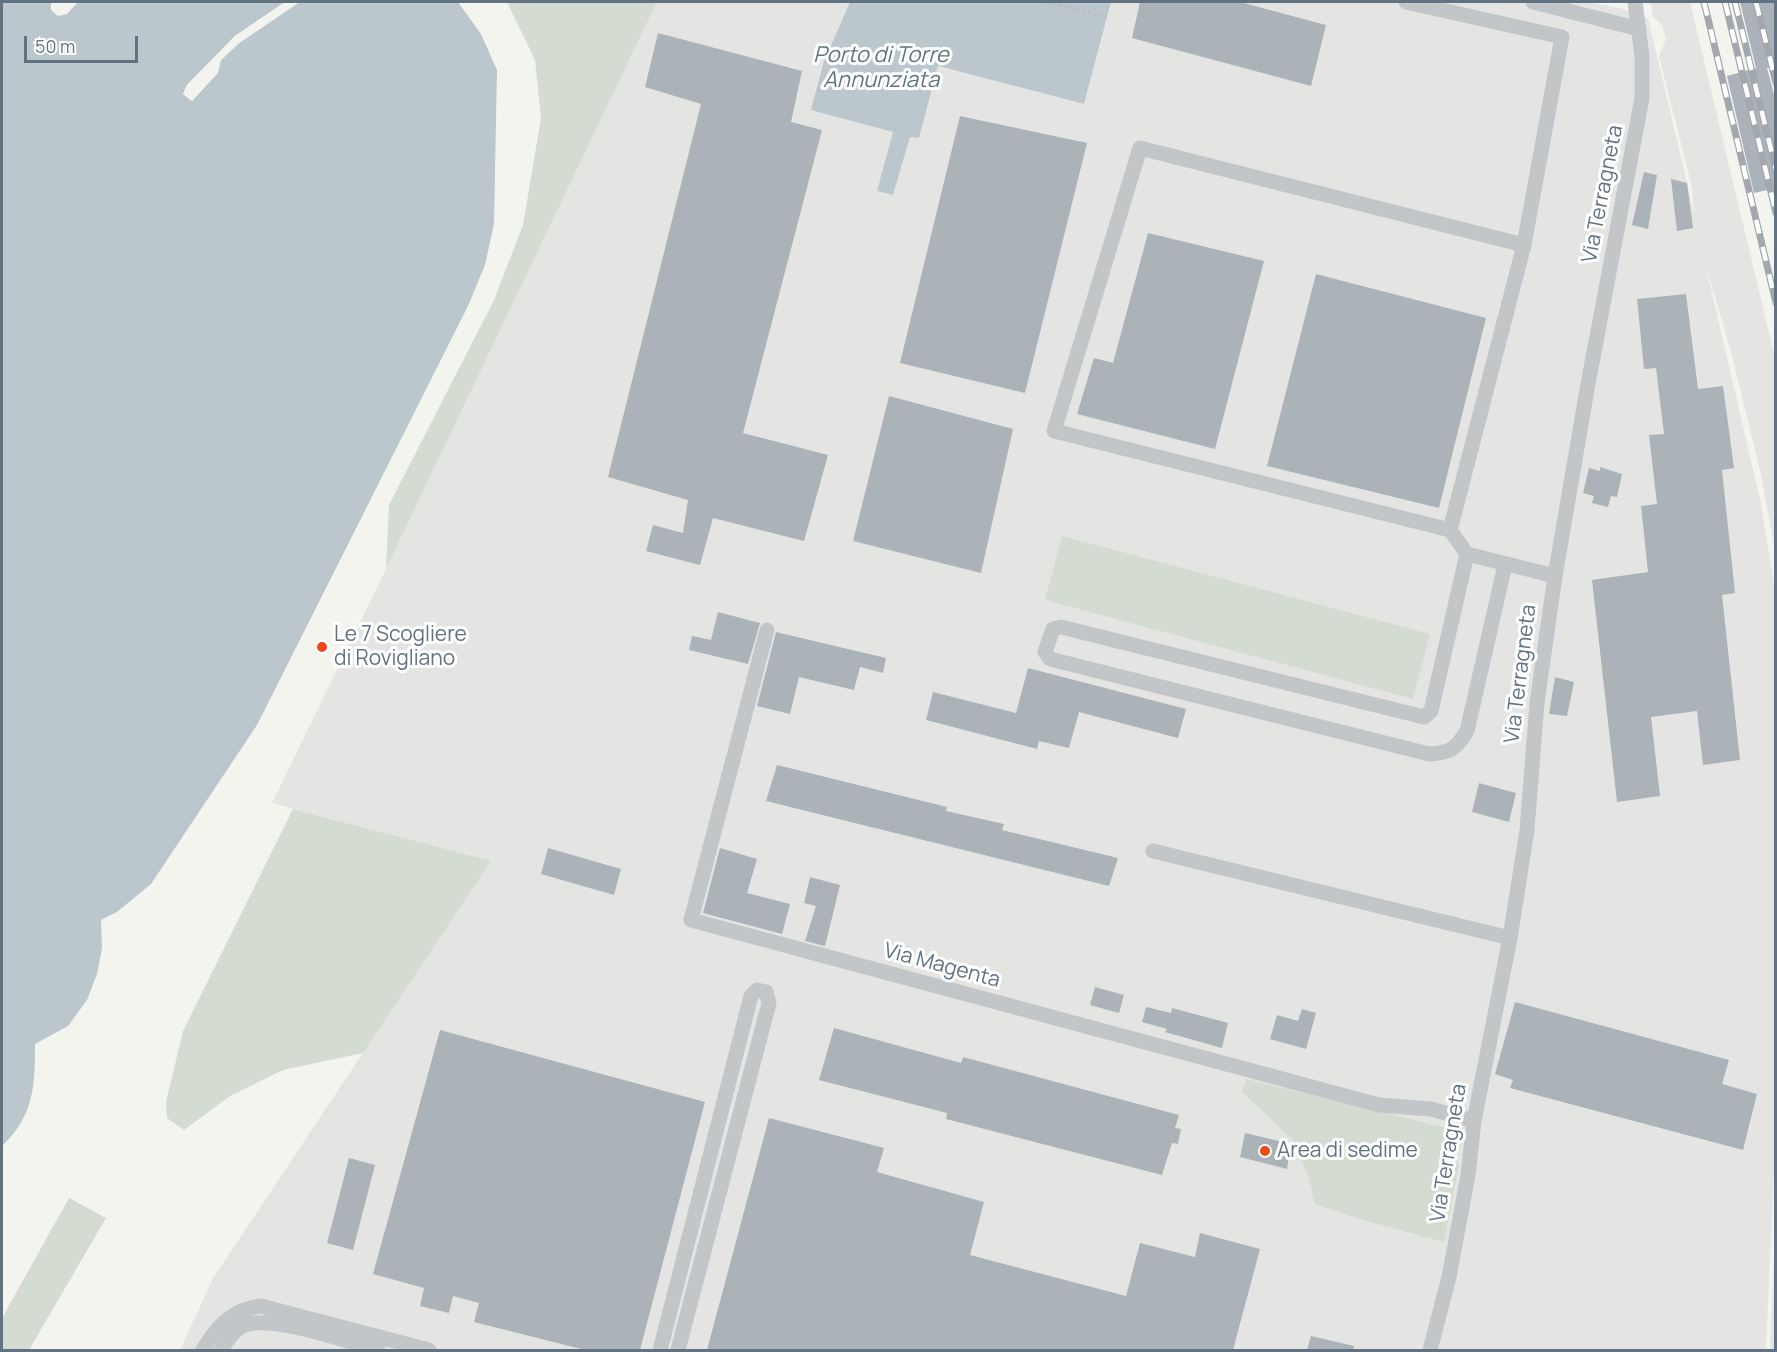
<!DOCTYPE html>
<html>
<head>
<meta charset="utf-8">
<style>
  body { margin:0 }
  #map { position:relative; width:1777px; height:1352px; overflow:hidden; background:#f4f4ef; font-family:Manrope,sans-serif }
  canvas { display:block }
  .frame { position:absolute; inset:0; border:3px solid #617382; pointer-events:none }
  .scale { position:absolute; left:24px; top:36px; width:114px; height:27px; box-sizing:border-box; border:3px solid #617382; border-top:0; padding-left:8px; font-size:18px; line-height:21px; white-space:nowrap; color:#617382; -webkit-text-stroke:4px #fff; paint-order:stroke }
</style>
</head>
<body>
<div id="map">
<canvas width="1777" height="1352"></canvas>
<div class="frame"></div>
<div class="scale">50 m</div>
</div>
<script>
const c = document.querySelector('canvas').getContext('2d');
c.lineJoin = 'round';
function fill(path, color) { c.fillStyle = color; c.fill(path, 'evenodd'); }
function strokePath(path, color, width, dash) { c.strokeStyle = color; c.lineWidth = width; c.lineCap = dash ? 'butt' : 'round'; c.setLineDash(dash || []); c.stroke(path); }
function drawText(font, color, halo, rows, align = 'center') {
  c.font = font + ' Manrope,sans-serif'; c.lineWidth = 6; c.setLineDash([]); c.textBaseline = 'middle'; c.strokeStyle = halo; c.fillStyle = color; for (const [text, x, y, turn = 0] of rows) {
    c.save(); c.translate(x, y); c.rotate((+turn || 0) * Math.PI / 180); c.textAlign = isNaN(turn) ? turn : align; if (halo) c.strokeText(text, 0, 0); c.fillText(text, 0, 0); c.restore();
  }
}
fill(new Path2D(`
  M657,2H850L824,61L893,132L878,191L893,195L910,137L919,138L938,66L1084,104L1111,2H1587L1620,8L1648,18L1695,216L1691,183L1659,56L1666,39L1662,25L1653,17L1650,2H1690L1776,362L1775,550L1759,466L1730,348L1706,267L1761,504L1775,591L1776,1124L1766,1350H180L213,1278L490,862L272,803L386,569Z
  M1775,1228L1776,1350H1770Z`), '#e4e5e3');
fill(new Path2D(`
  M507,2H657L386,569L389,505L494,300L523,225L541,118L535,60Z
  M1062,536L1430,634L1413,699L1045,600Z
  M293,809L491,861L363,1053L283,1070L230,1096L184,1130L167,1118L166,1102L183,1031Z
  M1246,1079L1459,1131L1455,1158L1459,1165L1444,1242L1363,1220L1315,1204L1308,1176L1293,1140L1242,1092Z
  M69,1198L106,1218L29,1350H2V1318Z`), '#d4dbd0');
fill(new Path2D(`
  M2,2H51V10L58,16L67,14L78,2H285L235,36L187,85L183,94L192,101L217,73L220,61L239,43L298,3L458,2L481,34L497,70L494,224L485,265L468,306L257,725L151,884L117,912L101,920L102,948L97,974L87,1000L68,1026L35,1044C35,1086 34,1116 2,1146Z
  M850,2H1111L1084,104L938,66L919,138L910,137L893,195L877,191L893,132L811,110L824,61Z`), '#bbc7cc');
fill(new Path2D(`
  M285,2H288L287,4L237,39L190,86L187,93L192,97L206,84L215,72L218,59L238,41L295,2H316L298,3L239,43L221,60L218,73L192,101L183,94L187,85L235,36Z`), '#f4f4ef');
fill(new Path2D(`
  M1140,2H1240L1326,25L1311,86L1132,38Z
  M1740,2H1776V67L1767,68L1776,102V188L1754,193L1727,76L1756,68Z
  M658,33L802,71L791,122L822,130L743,433L828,455L804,541L713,518L700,565L646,551L653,525L683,533L688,500L608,477L701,104L645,87Z
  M960,116L1087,143L1025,393L900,363Z
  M1644,172L1657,175L1648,229L1632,225Z
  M1671,179L1687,183L1693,228L1677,231Z
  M1148,233L1264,261L1215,449L1077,414L1094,358L1113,363Z
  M1316,274L1486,318L1439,508L1267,466Z
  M1686,294L1698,389L1723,386L1734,468L1722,470L1735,593L1722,595L1740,760L1703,765L1697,711L1651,717L1660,796L1617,802L1592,580L1648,572L1641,506L1657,504L1649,435L1664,434L1656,368L1644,369L1637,299Z
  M889,396L1013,429L981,573L853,541Z
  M1600,467L1622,474L1617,497L1611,496L1608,507L1592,503L1594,496L1583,493L1589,468L1600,471Z
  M718,612L760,623L748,664L689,650L692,636L711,640Z
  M776,632L886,658L883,673L860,667L854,690L799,677L790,714L757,706Z
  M1028,668L1186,709L1178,738L1079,712L1069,748L1039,741L1037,749L926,720L933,692L1016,713Z
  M1555,677L1574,682L1567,716L1549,714Z
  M777,765L947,807L946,811L1004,824L1002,830L1118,858L1109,886L766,801Z
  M1479,783L1516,793L1509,822L1472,812Z
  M548,848L621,869L614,895L541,874Z
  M720,848L757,859L747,893L790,904L782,934L703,913Z
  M810,877L840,885L825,946L805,941L816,906L804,903Z
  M1095,987L1124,995L1119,1013L1090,1005Z
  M1515,1002L1729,1060L1722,1084L1757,1094L1743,1150L1510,1088L1513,1080L1495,1074Z
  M1146,1007L1171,1013L1172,1008L1228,1023L1222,1048L1165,1032L1167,1029L1142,1022Z
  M1302,1009L1316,1013L1306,1049L1270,1039L1277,1015L1298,1021Z
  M834,1028L961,1063L963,1057L1179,1115L1175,1128L1181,1129L1178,1144L1172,1143L1162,1175L946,1119L947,1113L819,1080Z
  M440,1030L705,1102L640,1350H585L474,1322L479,1303L453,1296L449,1313L420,1306L424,1288L373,1274Z
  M769,1118L884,1148L877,1172L984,1202L970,1255L1126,1296L1140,1243L1195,1257L1200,1233L1260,1249L1233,1350H707Z
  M1245,1133L1291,1144L1287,1169L1240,1157Z
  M349,1158L375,1165L353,1250L327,1243Z
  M1311,1336L1354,1346L1353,1350H1307Z`), '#abb3b8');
strokePath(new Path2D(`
  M1047,2L1107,17`), '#bcbec0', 3, [3, 3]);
strokePath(new Path2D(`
  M1406,2L1562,37L1524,245
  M1533,2L1639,29
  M1450,530L1524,245L1140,148L1054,431L1450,530L1467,554L1555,576
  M1467,554L1431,711L1424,717L1061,627L1053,629L1045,652L1050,659L1429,754C1450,753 1456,749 1467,731L1505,565
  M767,630L691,920L1379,1105L1431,1109L1474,1121
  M1153,851L1510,938
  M203,1350C216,1327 233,1309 261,1306L429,1350
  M221,1350C226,1342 233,1331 242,1326C269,1313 348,1342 378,1350
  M660,1350L751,996L757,990L766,992L769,1003L678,1350
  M1430,1350L1449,1277L1468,1175L1474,1121L1510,938L1527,830L1537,703L1555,576L1588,384L1642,98V56L1635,2`), '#c3c6c9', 15);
const rail = new Path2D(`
  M1704,2L1776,303
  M1725,2L1776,213
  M1735,2L1776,170
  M1756,2L1776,83`);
strokePath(rail, '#a2a8ae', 7);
strokePath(rail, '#fff', 4.5, [14]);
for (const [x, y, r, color] of [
  [322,647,6,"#ed4816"],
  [1265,1151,6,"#ed4816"]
]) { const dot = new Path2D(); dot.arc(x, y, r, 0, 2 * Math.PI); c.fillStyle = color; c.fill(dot); strokePath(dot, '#fff', 2); }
drawText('21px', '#617382', '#fff', [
  ["Via Terragneta",1603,194,-79],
  ["Via Terragneta",1521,674,-83],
  ["Via Magenta",942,966,15],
  ["Via Terragneta",1449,1153,-81]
]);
drawText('21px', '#617382', '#fff', [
  ["Le 7 Scogliere",334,635],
  ["di Rovigliano",334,659],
  ["Area di sedime",1277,1151]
], 'left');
drawText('italic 22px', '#5c7780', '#fff', [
  ["Porto di Torre",881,56],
  ["Annunziata",881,81]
]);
</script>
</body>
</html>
